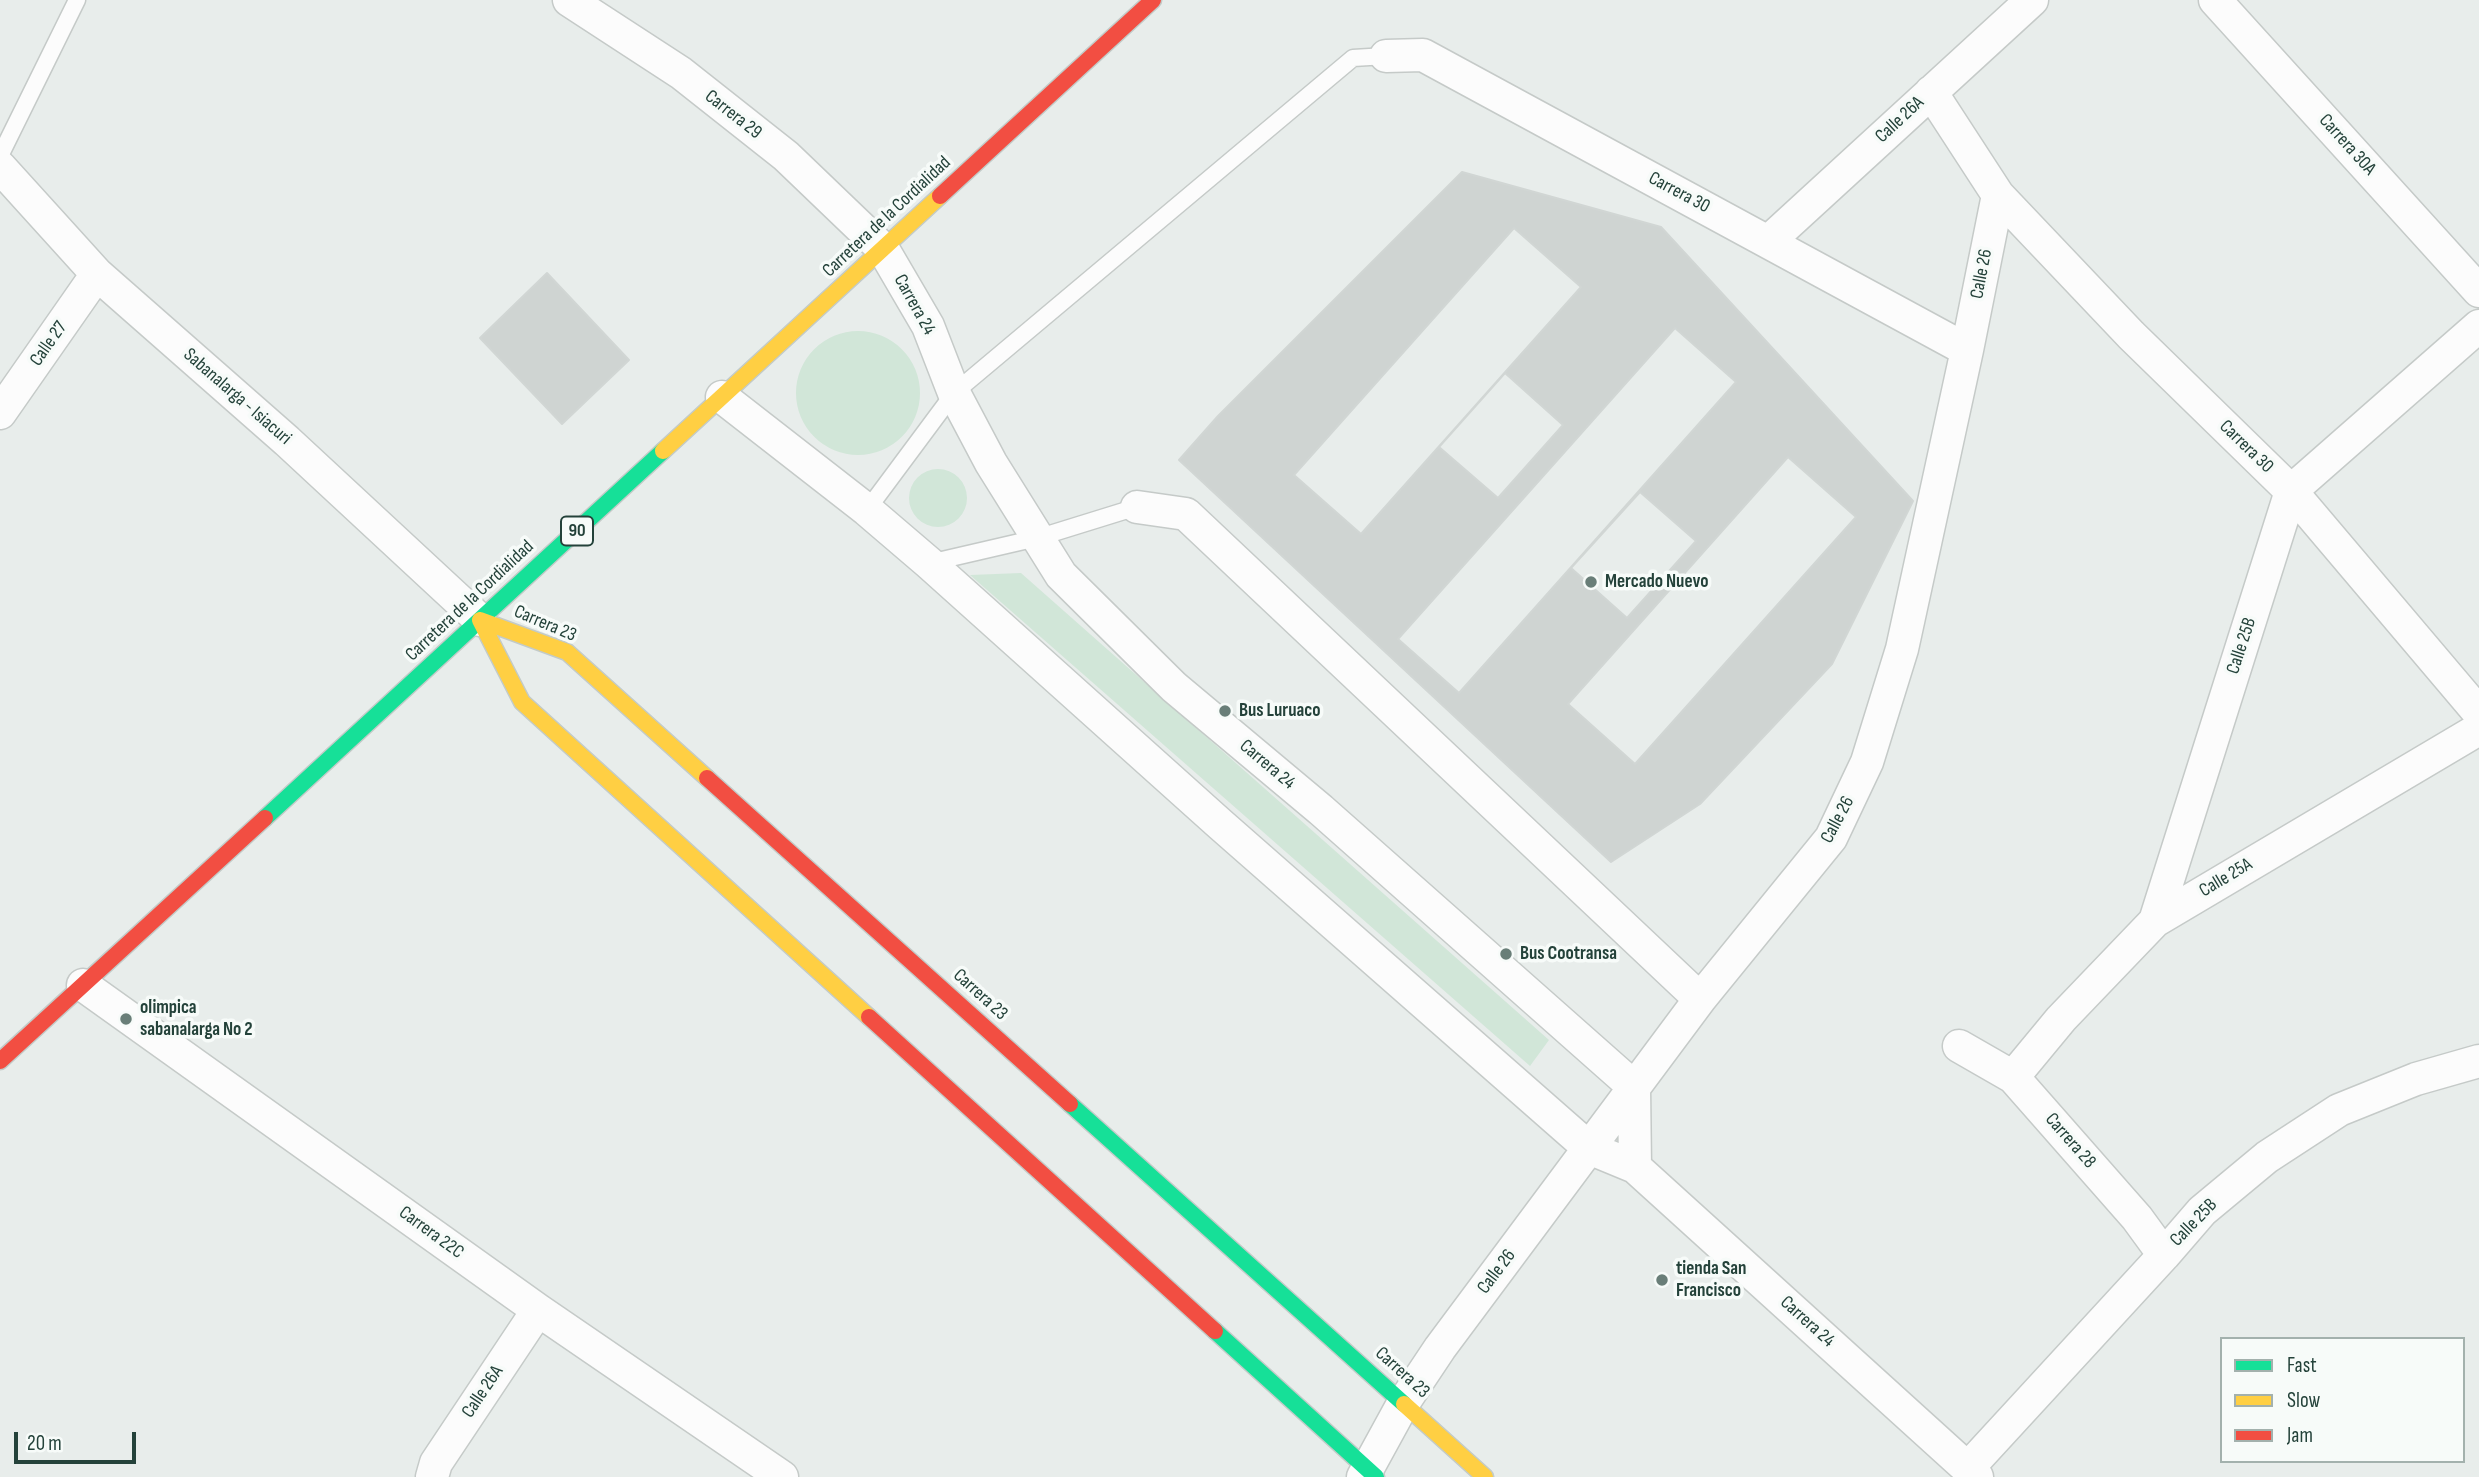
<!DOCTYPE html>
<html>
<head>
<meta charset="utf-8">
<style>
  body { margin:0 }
  #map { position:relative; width:2479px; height:1477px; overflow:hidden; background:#e8edeb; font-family:"Sofia Sans Condensed",sans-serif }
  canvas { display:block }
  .legend { position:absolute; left:2220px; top:1337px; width:245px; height:126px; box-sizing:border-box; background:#f7fbf9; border:2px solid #a3b1ad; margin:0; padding:9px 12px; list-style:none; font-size:21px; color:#24423a }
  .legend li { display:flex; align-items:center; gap:14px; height:35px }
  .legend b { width:35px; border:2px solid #a3b1ad }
  .scale { position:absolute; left:14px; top:1432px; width:122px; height:32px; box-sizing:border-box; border:4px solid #24423a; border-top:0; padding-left:9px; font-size:21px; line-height:24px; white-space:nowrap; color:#24423a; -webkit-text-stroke:5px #f7fbf9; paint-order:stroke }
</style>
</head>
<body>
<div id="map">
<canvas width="2479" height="1477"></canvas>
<ul class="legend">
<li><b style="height:9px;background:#16e098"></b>Fast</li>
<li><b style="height:9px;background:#ffcf43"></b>Slow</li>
<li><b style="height:9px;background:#f24e42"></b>Jam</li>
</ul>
<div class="scale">20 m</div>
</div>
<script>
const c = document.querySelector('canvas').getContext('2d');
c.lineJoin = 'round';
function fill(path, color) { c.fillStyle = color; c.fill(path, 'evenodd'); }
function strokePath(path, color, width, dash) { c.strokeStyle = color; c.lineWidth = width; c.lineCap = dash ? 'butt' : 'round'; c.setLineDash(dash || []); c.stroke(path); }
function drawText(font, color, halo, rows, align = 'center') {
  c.font = font + ' "Sofia Sans Condensed",sans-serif'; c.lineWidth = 7; c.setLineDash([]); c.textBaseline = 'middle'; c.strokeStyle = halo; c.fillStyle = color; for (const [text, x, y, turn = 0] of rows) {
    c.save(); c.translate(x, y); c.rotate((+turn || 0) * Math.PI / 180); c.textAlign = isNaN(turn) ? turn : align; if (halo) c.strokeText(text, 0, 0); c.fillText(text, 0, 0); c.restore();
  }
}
fill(new Path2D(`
  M796 393a62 62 0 1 1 124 0a62 62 0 1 1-124 0Z
  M909 498a29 29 0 1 1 58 0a29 29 0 1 1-58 0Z
  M1021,573L1549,1040L1530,1066L970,575Z`), '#d1e6d8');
const building = new Path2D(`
  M1462,172L1661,227L1913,501L1832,664L1700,804L1611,862L1179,460L1218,416Z
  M1514,228L1581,287L1361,534L1294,475Z
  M547,273L629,360L562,424L480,338Z
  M1675,328L1736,382L1459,693L1398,639Z
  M1505,373L1563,425L1498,498L1439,447Z
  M1788,457L1856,517L1635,764L1568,704Z
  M1640,492L1696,541L1627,618L1571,568Z`);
fill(building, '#cfd4d2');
strokePath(building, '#d1d6d4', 2);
const lane = new Path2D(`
  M0,156L77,0
  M867,510L954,393L1353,58L1386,56
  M929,563L1037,538L1137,507`);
const street = new Path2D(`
  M569,0L681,73L786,156L883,249L928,326L954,393L991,463L1061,575L1174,687L1321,810L1634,1087L1635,1167
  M2215,0L2479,291
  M1386,56L1423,55L1967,350
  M1931,92L1998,195L2131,335L2291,491L2479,713
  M0,167L97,274L287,441L480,620
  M1768,242L2032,0
  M722,397L867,510L929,563L1220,824L1589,1148L1635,1167L1977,1477
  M0,413L97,274
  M1137,507L1186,514L1700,999
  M2155,921L2291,491L2479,326
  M83,985L538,1310L782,1477
  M1959,1046L2013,1077L2137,1218L2164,1255
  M2013,1077L2061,1019L2155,921L2479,729
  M1968,1468L2164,1255L2202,1211L2267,1157L2339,1110L2416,1079L2479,1061
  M432,1477L436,1463L538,1310
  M1363,1477L1404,1402L1440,1348L1700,999L1831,838L1867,762L1902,649L1967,350L1998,195`);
const fast = new Path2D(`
  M265,818L663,451
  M1070,1104L1404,1404
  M1215,1331L1376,1477`);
const slow = new Path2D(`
  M663,451L940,196
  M480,620L567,652L707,778
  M480,620L522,702L869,1017
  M1404,1404L1485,1477`);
const jam = new Path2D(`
  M940,196L1153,0
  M707,778L1070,1104
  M869,1017L1215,1331
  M0,1061L265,818`);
strokePath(lane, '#c5cac8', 19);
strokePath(street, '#c5cac8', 35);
strokePath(fast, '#c3cbc8', 19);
strokePath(slow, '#c3cbc8', 19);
strokePath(jam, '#c3cbc8', 19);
strokePath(lane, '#fcfcfc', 16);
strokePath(street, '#fcfcfc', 32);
strokePath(fast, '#16e098', 16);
strokePath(slow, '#ffcf43', 16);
strokePath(jam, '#f24e42', 16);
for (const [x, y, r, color] of [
  [1591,582,7,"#697e78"],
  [1225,711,7,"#697e78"],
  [1506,954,7,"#697e78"],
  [126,1019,7,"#697e78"],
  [1662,1280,7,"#697e78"]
]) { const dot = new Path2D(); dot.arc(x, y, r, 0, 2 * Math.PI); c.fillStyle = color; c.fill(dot); strokePath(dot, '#f7fbf9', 2.5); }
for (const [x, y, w] of [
  [577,531,32]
]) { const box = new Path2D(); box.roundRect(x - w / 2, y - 14.5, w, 29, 5); c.fillStyle = '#f7fbf9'; c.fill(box); strokePath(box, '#24423a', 2); }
drawText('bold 18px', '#24423a', null, [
  ["90",577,531]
]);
drawText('19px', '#24423a', '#f7fbf9', [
  ["Carrera 29",733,115,38],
  ["Calle 26A",1900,120,-43],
  ["Carrera 30A",2347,145,48],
  ["Carrera 30",1679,193,28],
  ["Carretera de la Cordialidad",887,217,-43],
  ["Calle 26",1982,274,-79],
  ["Carrera 24",914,305,61],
  ["Calle 27",49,344,-55],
  ["Sabanalarga - Isiacuri",237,397,41],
  ["Carrera 30",2246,447,44],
  ["Carretera de la Cordialidad",470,601,-43],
  ["Carrera 23",545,624,23],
  ["Calle 25B",2242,646,-72],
  ["Carrera 24",1267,765,40],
  ["Calle 26",1838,820,-62],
  ["Calle 25A",2226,878,-31],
  ["Carrera 23",980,995,42],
  ["Carrera 28",2070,1141,49],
  ["Calle 25B",2194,1223,-46],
  ["Carrera 22C",431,1233,36],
  ["Calle 26",1497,1272,-53],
  ["Carrera 24",1807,1322,42],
  ["Carrera 23",1402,1373,42],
  ["Calle 26A",483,1392,-56]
]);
drawText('bold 19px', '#24423a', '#f7fbf9', [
  ["Mercado Nuevo",1605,582],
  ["Bus Luruaco",1239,711],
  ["Bus Cootransa",1520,954],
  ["olimpica",140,1008],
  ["sabanalarga No 2",140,1030],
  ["tienda San",1676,1269],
  ["Francisco",1676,1291]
], 'left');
</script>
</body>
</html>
